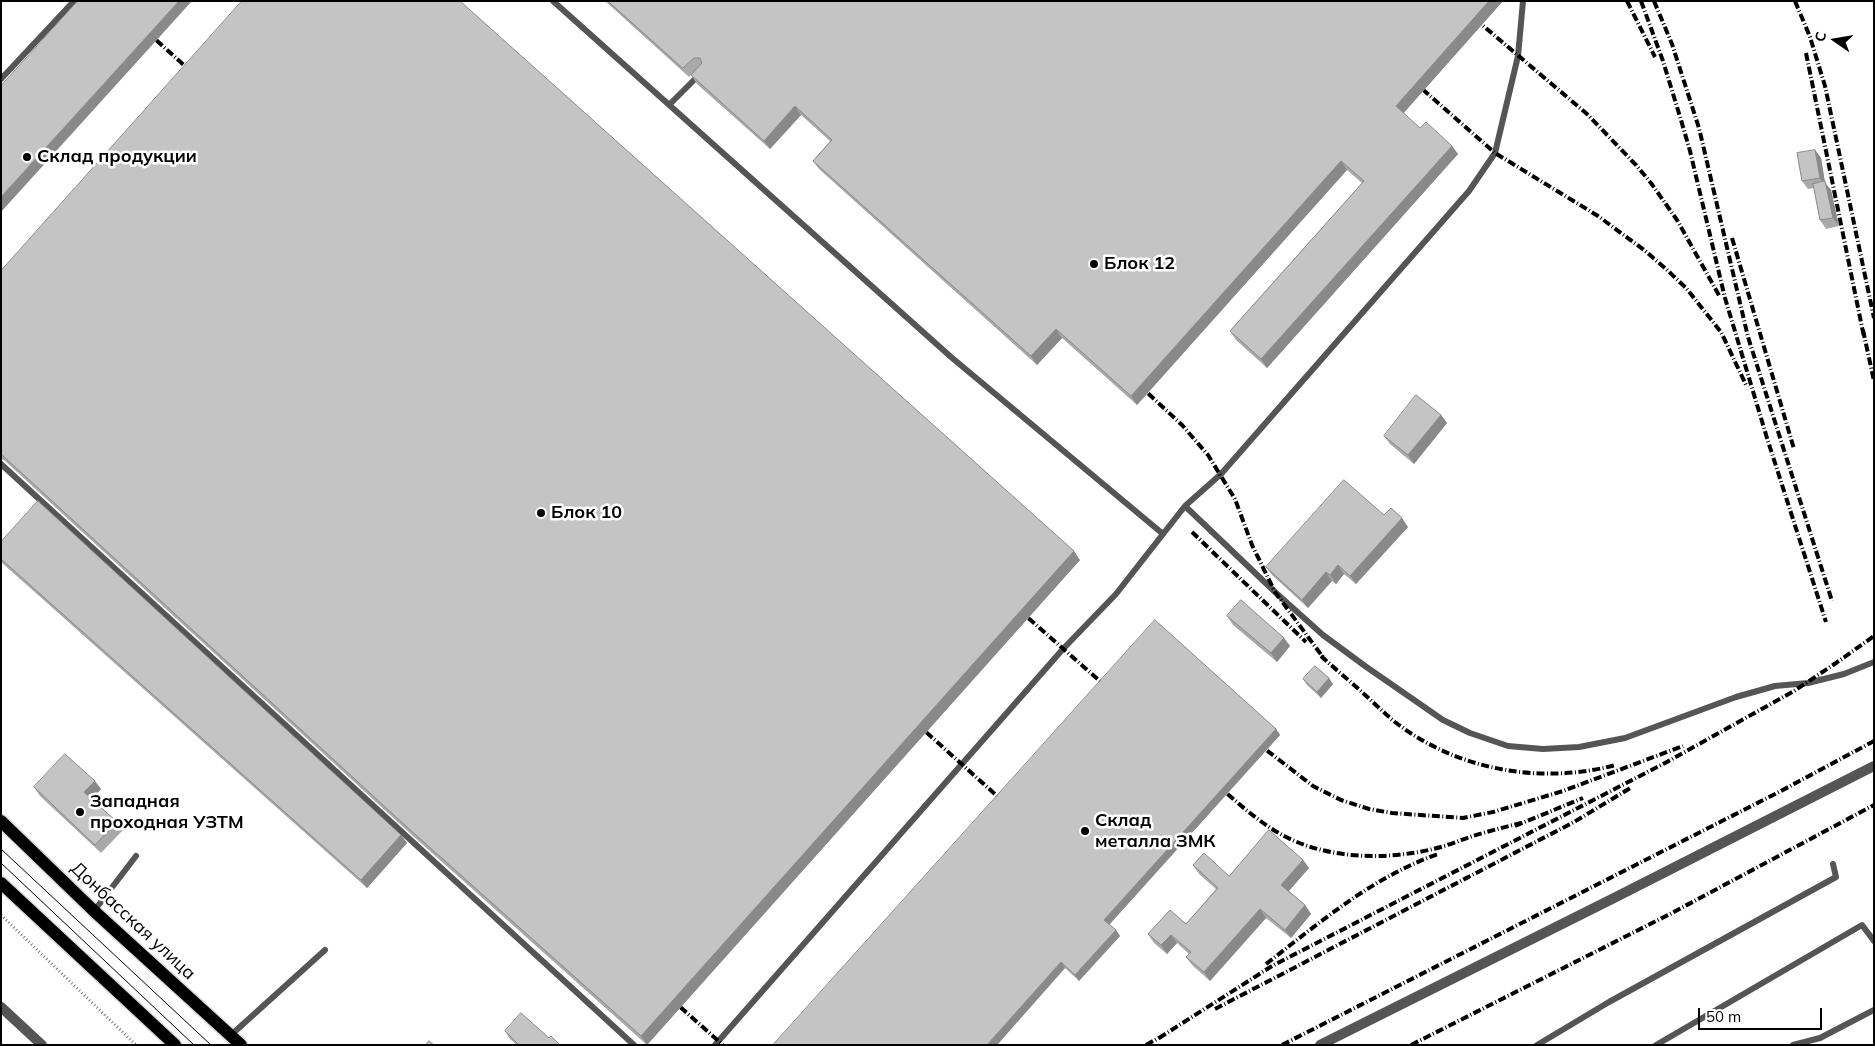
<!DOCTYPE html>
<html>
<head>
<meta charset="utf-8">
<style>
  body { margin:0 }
  #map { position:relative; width:1875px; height:1046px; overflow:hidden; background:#fff; font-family:Mulish,sans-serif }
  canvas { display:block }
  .frame { position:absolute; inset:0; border:2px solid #000; pointer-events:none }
  .north { position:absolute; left:1810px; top:15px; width:50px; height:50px; -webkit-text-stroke:4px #fff; paint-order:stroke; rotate:283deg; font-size:14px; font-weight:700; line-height:20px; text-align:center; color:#000 }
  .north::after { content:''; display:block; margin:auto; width:18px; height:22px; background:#000; clip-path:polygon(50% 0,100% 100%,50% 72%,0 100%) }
  .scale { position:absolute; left:1698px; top:1008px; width:124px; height:22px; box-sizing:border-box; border:2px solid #000; border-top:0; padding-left:6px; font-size:15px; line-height:18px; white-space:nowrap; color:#000; -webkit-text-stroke:4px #fff; paint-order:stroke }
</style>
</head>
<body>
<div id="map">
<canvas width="1875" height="1046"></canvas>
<div class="frame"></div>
<div class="north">С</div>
<div class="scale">50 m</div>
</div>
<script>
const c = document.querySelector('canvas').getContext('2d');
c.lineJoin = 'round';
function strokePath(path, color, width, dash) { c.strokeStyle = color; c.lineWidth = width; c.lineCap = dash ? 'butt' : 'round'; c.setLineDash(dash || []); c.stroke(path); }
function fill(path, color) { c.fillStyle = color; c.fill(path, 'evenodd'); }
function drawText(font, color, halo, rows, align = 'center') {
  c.font = font + ' Mulish,sans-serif'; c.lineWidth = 5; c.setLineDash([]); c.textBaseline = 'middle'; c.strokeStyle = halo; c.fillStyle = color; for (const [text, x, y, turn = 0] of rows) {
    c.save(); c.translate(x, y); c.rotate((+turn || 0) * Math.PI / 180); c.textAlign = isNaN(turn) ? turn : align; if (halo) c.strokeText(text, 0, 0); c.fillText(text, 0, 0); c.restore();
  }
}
const primary = new Path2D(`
  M1,821L94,911L241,1045
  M1,883L175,1045`);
strokePath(primary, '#dbdbdb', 15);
strokePath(new Path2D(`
  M1,915L136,1045`), '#777', 3, [1, 2.5]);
strokePath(new Path2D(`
  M553,1L951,357L1163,534
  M1,79L74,1
  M669,105L700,74
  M1,464L634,1045
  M1185,506L1275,592L1323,635L1365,666L1443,720L1470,733L1508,746L1543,749L1579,747L1625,738L1736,697L1775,686L1808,683L1844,674L1874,662
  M94,911L136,856
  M231,1035L325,950
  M715,1045L1063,649L1116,594L1185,506L1221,474L1469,191L1495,153L1518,56L1523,1
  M1537,1045L1609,1002L1836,877L1833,864
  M1656,1045L1862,925L1874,941
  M1793,1045L1820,1038L1874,1010`), '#555', 6);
strokePath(new Path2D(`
  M1,1007L42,1045
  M1320,1045L1616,897L1874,766`), '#555', 10);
strokePath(primary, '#000', 12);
strokePath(new Path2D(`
  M1,849L211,1045
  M1,863L194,1045`), '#000', 1);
strokePath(new Path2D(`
  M1454,1L1587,114L1636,165L1651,183L1677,220L1720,297
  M1627,1L1655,57
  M1641,1L1663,61L1681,120L1690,151L1725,298L1767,438L1826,622
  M1654,1L1672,44L1699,128L1748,337L1832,601
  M1795,1L1810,37L1825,86L1874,318
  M146,31L195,75
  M1806,53L1864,337
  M1412,80L1495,153L1598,216L1644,250L1666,269L1686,288L1721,332L1747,387
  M1732,238L1794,449
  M1863,330L1874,381
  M1138,384L1182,425L1208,455L1235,499L1252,545L1275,592L1325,660
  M1192,532L1306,642
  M1018,609L1110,690
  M1321,656C1335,669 1350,681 1364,694C1374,703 1384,713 1395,722C1457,770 1540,785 1616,765
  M916,723L1007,805
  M1256,742L1313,786L1341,800L1369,809L1392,813L1463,818L1493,812L1563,791L1683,746
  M1217,785C1236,801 1255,819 1277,832C1322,859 1383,861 1433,849C1447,846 1460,840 1473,836C1489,831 1505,827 1521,823
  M1515,826L1583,798
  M1266,964C1322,921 1371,878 1438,854
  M670,998L723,1045
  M1215,1009L1574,822L1632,787
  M1159,1038L1272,966L1665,763L1794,691L1836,663L1874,636
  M1146,1045L1164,1035
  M1282,1045L1779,792L1874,741
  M1411,1045L1670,914L1874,805`), '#000', 4, [8, 2.5, 1, 2.5]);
fill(new Path2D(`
  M605,1H1503L1403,113L1420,128L1452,146L1458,154L1267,368L1236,340L1230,331L1362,183L1347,170L1137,405L1062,338L1037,365L819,169L813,161L830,141L801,115L770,149L697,84L691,75L689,77Z
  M1815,150L1821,158L1825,183L1831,190L1839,226L1826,229L1820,220L1814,188L1808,189L1802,181Z
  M1,271L1080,560L647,1045L413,836L4,460L1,459Z
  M1441,415L1447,423L1414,464L1390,444L1384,436Z
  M1384,515L1408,527L1356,584L1344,574L1336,584L1332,581L1308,608L1272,575L1266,567Z
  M1,542L401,835L407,843L367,888L1,562Z
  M1227,616L1284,638L1290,646L1277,662L1233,625Z
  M1303,679L1333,684L1321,698L1307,685Z
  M1276,729L1280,735L1109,925L1116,930L1120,936L1079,981L1065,968L997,1045H773Z
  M34,787L101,789L92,799L117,822L123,830L101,853L40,796Z
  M1303,860L1309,868L1289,891L1305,905L1311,914L1291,938L1266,918L1210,981L1192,965L1186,957L1189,954L1177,943L1167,954L1154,943L1148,934L1186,924L1216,889L1199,874L1193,865L1229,876Z
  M505,1031L549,1038L560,1045H517L510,1039Z`), '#a9a9a9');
fill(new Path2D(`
  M179,1H192L1,212V197Z
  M1489,1H1503L1402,115L1396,106Z
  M795,106L801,115L770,149L764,141Z
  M1452,146L1458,154L1267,368L1261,359Z
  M1815,150L1821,158L1825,183L1831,190L1839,226L1833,218L1825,185L1820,178Z
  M1341,161L1347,170L1137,405L1131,396Z
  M1056,329L1062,338L1037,365L1031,356Z
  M1441,415L1447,423L1414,464L1408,455Z
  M1402,518L1408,527L1356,584L1350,576Z
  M1074,551L1080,560L647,1045L641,1036Z
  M1338,565L1344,574L1336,584L1330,575Z
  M1326,572L1332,581L1308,608L1302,600Z
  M1284,638L1290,646L1277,662L1271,653Z
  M1329,678L1333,684L1321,698L1317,692Z
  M1276,729L1280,735L1108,926L1104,920Z
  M95,781L101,789L90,800L84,792Z
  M401,835L407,843L367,888L361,880Z
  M1303,860L1309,868L1287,893L1281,885Z
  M1305,905L1311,914L1291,938L1285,930Z
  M1260,909L1266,918L1210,981L1204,972Z
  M1116,930L1120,936L1079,981L1075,975Z
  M1171,935L1177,943L1167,954L1161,945Z
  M1061,962L1065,968L997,1045H987Z`), '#898989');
const building = new Path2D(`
  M78,1H179L1,197V86Z
  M242,1H460L1074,551L641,1036L407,827L1,454V271Z
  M608,1H1489L1396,106L1420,128L1426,122L1452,146L1261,359L1230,331L1364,181L1341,161L1131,396L1056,329L1031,356L813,161L832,140L795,106L764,141L691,75L702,63L700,58H694L683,68Z
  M1815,150L1820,178L1802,181L1797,153Z
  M1825,181L1833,218L1820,220L1813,184Z
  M1416,395L1441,415L1408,455L1384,436Z
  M1344,480L1384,515L1391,508L1402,518L1350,576L1338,565L1330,575L1326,572L1302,600L1266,567Z
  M38,501L401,835L361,880L1,559V542Z
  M1241,600L1284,638L1271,653L1227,616Z
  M1155,620L1276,729L1104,920L1116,930L1075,975L1061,962L987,1045H773Z
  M1315,666L1329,678L1317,692L1303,679Z
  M65,754L95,781L84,792L117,822L95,845L34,787Z
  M1269,830L1303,860L1281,885L1305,905L1285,930L1260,909L1204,972L1186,957L1191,952L1171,935L1161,945L1148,934L1170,910L1186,924L1218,888L1193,865L1204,853L1229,876Z
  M521,1013L549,1038L551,1036L560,1045H519L505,1031Z
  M429,1041L434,1045H426Z`);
fill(building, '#c4c4c4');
strokePath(building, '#898989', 1);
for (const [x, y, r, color] of [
  [27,157,5,"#000"],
  [1094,264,5,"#000"],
  [541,513,5,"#000"],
  [80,812,5,"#000"],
  [1085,831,5,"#000"]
]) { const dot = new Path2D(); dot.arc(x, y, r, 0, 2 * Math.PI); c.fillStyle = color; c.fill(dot); strokePath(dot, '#fff', 2); }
drawText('bold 18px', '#000', '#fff', [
  ["Склад продукции",37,157],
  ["Блок 12",1104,264],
  ["Блок 10",551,513],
  ["Западная",90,802],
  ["проходная УЗТМ",90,823],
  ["Склад",1095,821],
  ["металла ЗМК",1095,842]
], 'left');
drawText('18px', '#000', '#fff', [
  ["Донбасская улица",133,921,43]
]);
</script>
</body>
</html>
